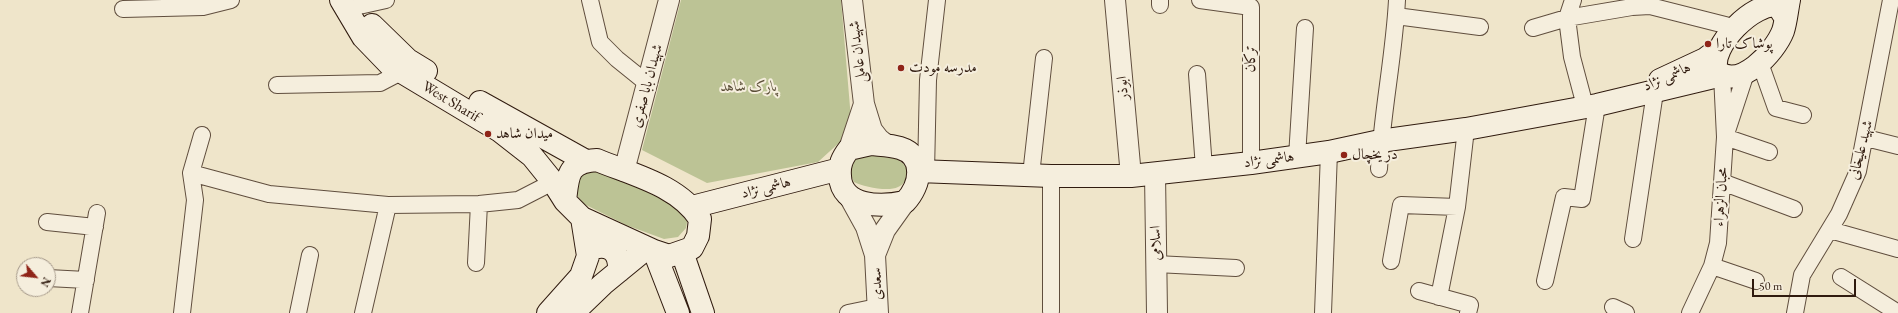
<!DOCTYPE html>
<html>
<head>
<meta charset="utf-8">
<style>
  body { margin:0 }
  #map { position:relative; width:1898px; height:313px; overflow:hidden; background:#efe5ca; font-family:"EB Garamond",serif }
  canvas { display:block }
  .north { position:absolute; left:16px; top:257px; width:40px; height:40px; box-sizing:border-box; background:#f5eedd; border:1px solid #a69a8b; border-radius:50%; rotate:118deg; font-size:11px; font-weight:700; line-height:16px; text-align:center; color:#301b0f }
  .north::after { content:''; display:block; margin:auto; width:14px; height:18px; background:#8f2418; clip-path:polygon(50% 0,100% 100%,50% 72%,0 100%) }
  .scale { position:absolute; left:1752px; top:279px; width:104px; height:18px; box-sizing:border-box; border:2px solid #301b0f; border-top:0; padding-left:5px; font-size:12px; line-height:14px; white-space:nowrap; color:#301b0f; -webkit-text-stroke:3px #f5eedd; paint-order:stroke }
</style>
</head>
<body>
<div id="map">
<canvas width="1898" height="313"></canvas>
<div class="north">N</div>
<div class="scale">50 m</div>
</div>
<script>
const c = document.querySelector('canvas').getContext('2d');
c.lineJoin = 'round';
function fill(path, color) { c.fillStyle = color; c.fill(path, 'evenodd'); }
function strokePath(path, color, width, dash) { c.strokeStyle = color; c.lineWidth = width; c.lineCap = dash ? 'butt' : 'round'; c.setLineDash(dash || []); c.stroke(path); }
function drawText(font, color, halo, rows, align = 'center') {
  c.font = font + ' "EB Garamond",Amiri,serif'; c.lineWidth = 4; c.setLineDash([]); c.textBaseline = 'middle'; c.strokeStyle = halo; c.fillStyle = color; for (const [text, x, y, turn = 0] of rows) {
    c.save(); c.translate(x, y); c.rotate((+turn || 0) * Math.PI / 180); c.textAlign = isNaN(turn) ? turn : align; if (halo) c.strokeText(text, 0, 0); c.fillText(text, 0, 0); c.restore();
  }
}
fill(new Path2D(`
  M681,0H841L852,131L818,162L707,183L642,150Z
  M865,154L897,159L905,165L908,174C906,179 904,185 898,187C889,192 863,187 854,182L850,174L849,164L856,156Z
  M594,166L668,198L688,217L686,228L678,237L664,239L626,225L584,204L575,193V177Z`), '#bcc395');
const minor = new Path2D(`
  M590,0L600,42L617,59L648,84
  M1160,0V5
  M1200,0L1251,7V163
  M1573,0L1567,18L1572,57L1585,106
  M359,6L386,0
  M123,9L203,7L231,0
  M1396,16L1480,27
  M1533,28L1567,18L1632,7L1650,6L1733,27
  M1760,63L1776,108L1803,115
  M1746,73L1725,137L1769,152
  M1197,74L1204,168
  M277,85L380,83L401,72
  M1866,138L1898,146
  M1297,157L1305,28
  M1379,169C1382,112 1394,57 1397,0
  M926,172L928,80L937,0
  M191,173L269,194L388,205L479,204L518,200L553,182
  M1031,175L1044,58
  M1722,182L1794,209
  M47,222L95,227
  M1830,230L1898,249
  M1633,239L1655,92
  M1391,261L1401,205L1457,207
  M476,263L479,204
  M1156,264L1236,268
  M1712,266L1756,281
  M1841,277L1898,313
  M48,278L86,280
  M1545,281L1564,197L1582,199L1597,105
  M1419,291L1470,305L1468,313
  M1439,297L1457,207L1466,129
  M1613,307L1626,313
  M1051,311V176
  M80,313L97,213
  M182,313L195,200L191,173L202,135
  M298,313L310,255
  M363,313L388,205
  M848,313L877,307
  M1323,313L1329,152
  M1690,313L1712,266L1718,243L1725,137L1722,75
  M1795,313L1802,275L1839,214L1858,171L1891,0`);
const tertiary = new Path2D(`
  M852,0L864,104L872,130L879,139L888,146
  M1115,0L1131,176
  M849,149L864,104
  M624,171L669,0
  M1155,174L1157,313
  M850,198L866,227L875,255L878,313
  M875,255L885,230L905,202`);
const secondary = new Path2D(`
  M341,0L363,37L390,65L500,131L532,156L553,182L565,201L582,218L654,251L669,256L692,248L698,236L700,219C678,185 633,175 597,160C567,162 568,176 565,201
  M1785,17L1778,6C1756,0 1708,46 1717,71C1739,91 1775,52 1783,31C1786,22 1787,10 1789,0
  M372,25L408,60L426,71
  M1660,80L1705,59L1717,50
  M480,102L586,161
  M871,144C880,145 891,145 900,148C926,156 921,185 905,202C882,207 841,208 840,176C839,165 842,158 849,149Z
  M918,171L1051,176H1131L1251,163L1329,152L1380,141L1466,129L1597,105L1722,75
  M692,207L840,169
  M588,250C608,242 620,250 619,271
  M654,251L678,313
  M682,252L703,313
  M548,313L581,276L588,256L582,218
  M573,313L603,284L647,248`);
strokePath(minor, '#604e3e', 18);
strokePath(tertiary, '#604e3e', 22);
strokePath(secondary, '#301b0f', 24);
strokePath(minor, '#f5eedd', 16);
strokePath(tertiary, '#f5eedd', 20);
strokePath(secondary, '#f5eedd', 22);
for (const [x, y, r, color] of [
  [1708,44,4,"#8f2418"],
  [901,68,4,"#8f2418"],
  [488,134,4,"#8f2418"],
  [1344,155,4,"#8f2418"]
]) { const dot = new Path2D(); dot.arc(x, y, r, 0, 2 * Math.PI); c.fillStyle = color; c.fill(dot); strokePath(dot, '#f5eedd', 1.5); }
drawText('15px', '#301b0f', '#f5eedd', [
  ["پوشاک تارا",1716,44],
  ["مدرسه مودت",909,68],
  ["میدان شاهد",496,134],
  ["در یخچال",1352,155]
], 'left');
drawText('15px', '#301b0f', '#f5eedd', [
  ["شهیدان عاملی",858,52,-97],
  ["ترکان",1251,59,-90],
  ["هاشمی نژاد",1667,77,-24],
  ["شهیدان بابا صفری",647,86,-75],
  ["ابوذر",1123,88,-95],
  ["West Sharif",451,102,31],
  ["شهید علیخانی",1861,150,-76],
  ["هاشمی نژاد",1269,160,-7],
  ["هاشمی نژاد",766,188,-14],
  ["محبان الزهراء",1721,197,-86],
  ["اسلامی",1156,243,-91],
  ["سعدی",877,284,-92]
]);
drawText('italic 15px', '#5a4d37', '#f5eedd', [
  ["پارک شاهد",749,87]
]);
</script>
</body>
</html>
